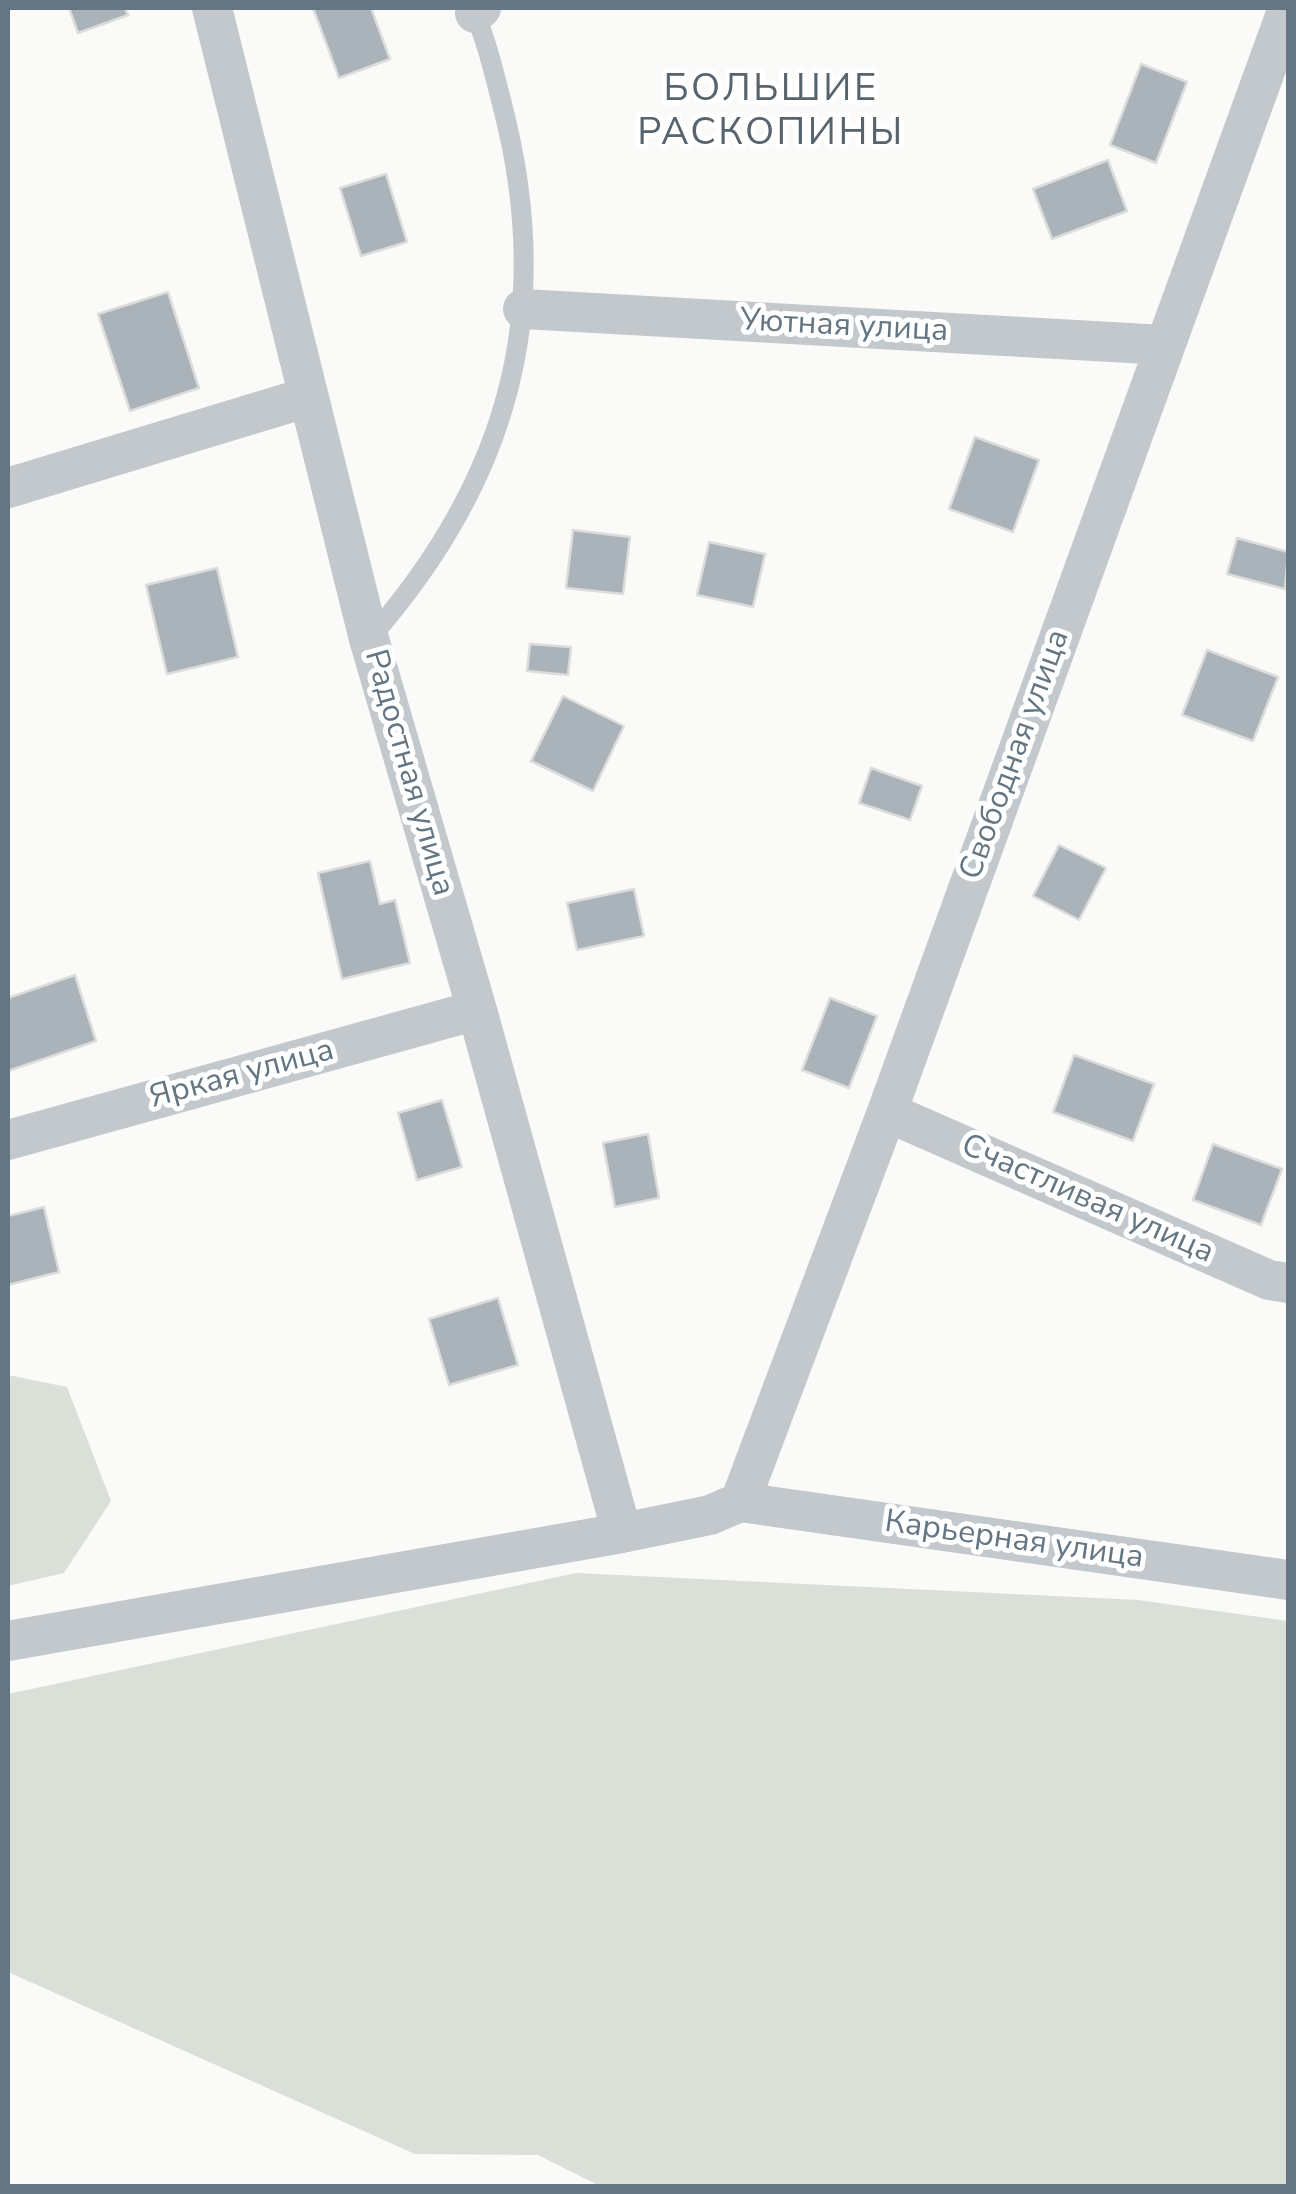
<!DOCTYPE html>
<html>
<head>
<meta charset="utf-8">
<style>
  body { margin:0 }
  #map { position:relative; width:1296px; height:2194px; overflow:hidden; background:#fafaf8; font-family:"Nunito Sans",sans-serif }
  canvas { display:block }
  .frame { position:absolute; inset:0; border:10px solid #657683; pointer-events:none }
</style>
</head>
<body>
<div id="map">
<canvas width="1296" height="2194"></canvas>
<div class="frame"></div>
</div>
<script>
const c = document.querySelector('canvas').getContext('2d');
c.lineJoin = 'round';
function fill(path, color) { c.fillStyle = color; c.fill(path, 'evenodd'); }
function strokePath(path, color, width, dash) { c.strokeStyle = color; c.lineWidth = width; c.lineCap = dash ? 'butt' : 'round'; c.setLineDash(dash || []); c.stroke(path); }
function drawText(font, color, halo, rows, align = 'center') {
  c.font = font + ' "Nunito Sans",sans-serif'; c.lineWidth = 10; c.setLineDash([]); c.textBaseline = 'middle'; c.strokeStyle = halo; c.fillStyle = color; for (const [text, x, y, turn = 0] of rows) {
    c.save(); c.translate(x, y); c.rotate((+turn || 0) * Math.PI / 180); c.textAlign = isNaN(turn) ? turn : align; if (halo) c.strokeText(text, 0, 0); c.fillText(text, 0, 0); c.restore();
  }
}
fill(new Path2D(`
  M8,1375L67,1387L111,1501L64,1573L8,1586Z
  M576,1573L1138,1600L1288,1621V2186H600L538,2155L415,2154L8,1972V1694Z`), '#dadfd7');
const building = new Path2D(`
  M69,8H125L128,15L78,33Z
  M313,8H371L390,59L339,78Z
  M1141,64L1187,82L1156,163L1110,145Z
  M1108,160L1127,211L1052,239L1033,189Z
  M386,174L407,242L361,256L340,188Z
  M168,292L199,388L130,411L98,314Z
  M975,437L1039,460L1013,532L949,509Z
  M573,530L630,537L623,594L566,588Z
  M1237,538L1288,552L1285,589L1227,574Z
  M709,542L765,554L753,607L697,595Z
  M217,568L238,657L167,674L146,585Z
  M530,644L571,647L568,675L527,671Z
  M1207,650L1278,677L1253,741L1182,715Z
  M563,696L624,726L593,791L531,761Z
  M871,768L922,786L910,820L859,803Z
  M1059,845L1106,868L1079,920L1033,896Z
  M370,861L380,904L395,900L410,963L342,979L318,873Z
  M634,889L644,936L577,950L567,903Z
  M75,975L96,1041L8,1071V998Z
  M830,998L877,1016L849,1088L802,1070Z
  M1074,1055L1154,1084L1133,1141L1053,1112Z
  M442,1100L462,1167L417,1180L398,1113Z
  M648,1134L659,1198L615,1207L603,1143Z
  M1213,1144L1282,1169L1261,1225L1193,1200Z
  M44,1207L59,1272L8,1285V1216Z
  M498,1298L518,1365L449,1385L429,1319Z`);
fill(building, '#aab3b9');
strokePath(building, '#dcdcda', 2.5);
strokePath(new Path2D(`
  M369,639C509,480 556,310 502,104C494,72 486,39 473,9`), '#c3c8cc', 20);
strokePath(new Path2D(`
  M212,8L369,639L477,1010L622,1533
  M475,13L481,8
  M523,309L1165,345
  M8,488L308,397
  M887,1112L1269,1280L1288,1283
  M8,1140L477,1010
  M740,1502L887,1112L1288,8
  M740,1502L1288,1580
  M8,1641L622,1533L710,1515L740,1502`), '#c3c8cc', 40);
drawText('32px', '#657683', '#fff', [
  ["Уютная улица",844,327,3],
  ["Свободная улица",1016,755,-70],
  ["Радостная улица",408,773,74],
  ["Яркая улица",242,1075,-15],
  ["Счастливая улица",1087,1200,24],
  ["Карьерная улица",1014,1541,8]
]);
c.letterSpacing = '2.5px';
drawText('38px', '#57646e', '#fff', [
  ["БОЛЬШИЕ",771,91],
  ["РАСКОПИНЫ",771,135]
]);
c.letterSpacing = '0px';
</script>
</body>
</html>
